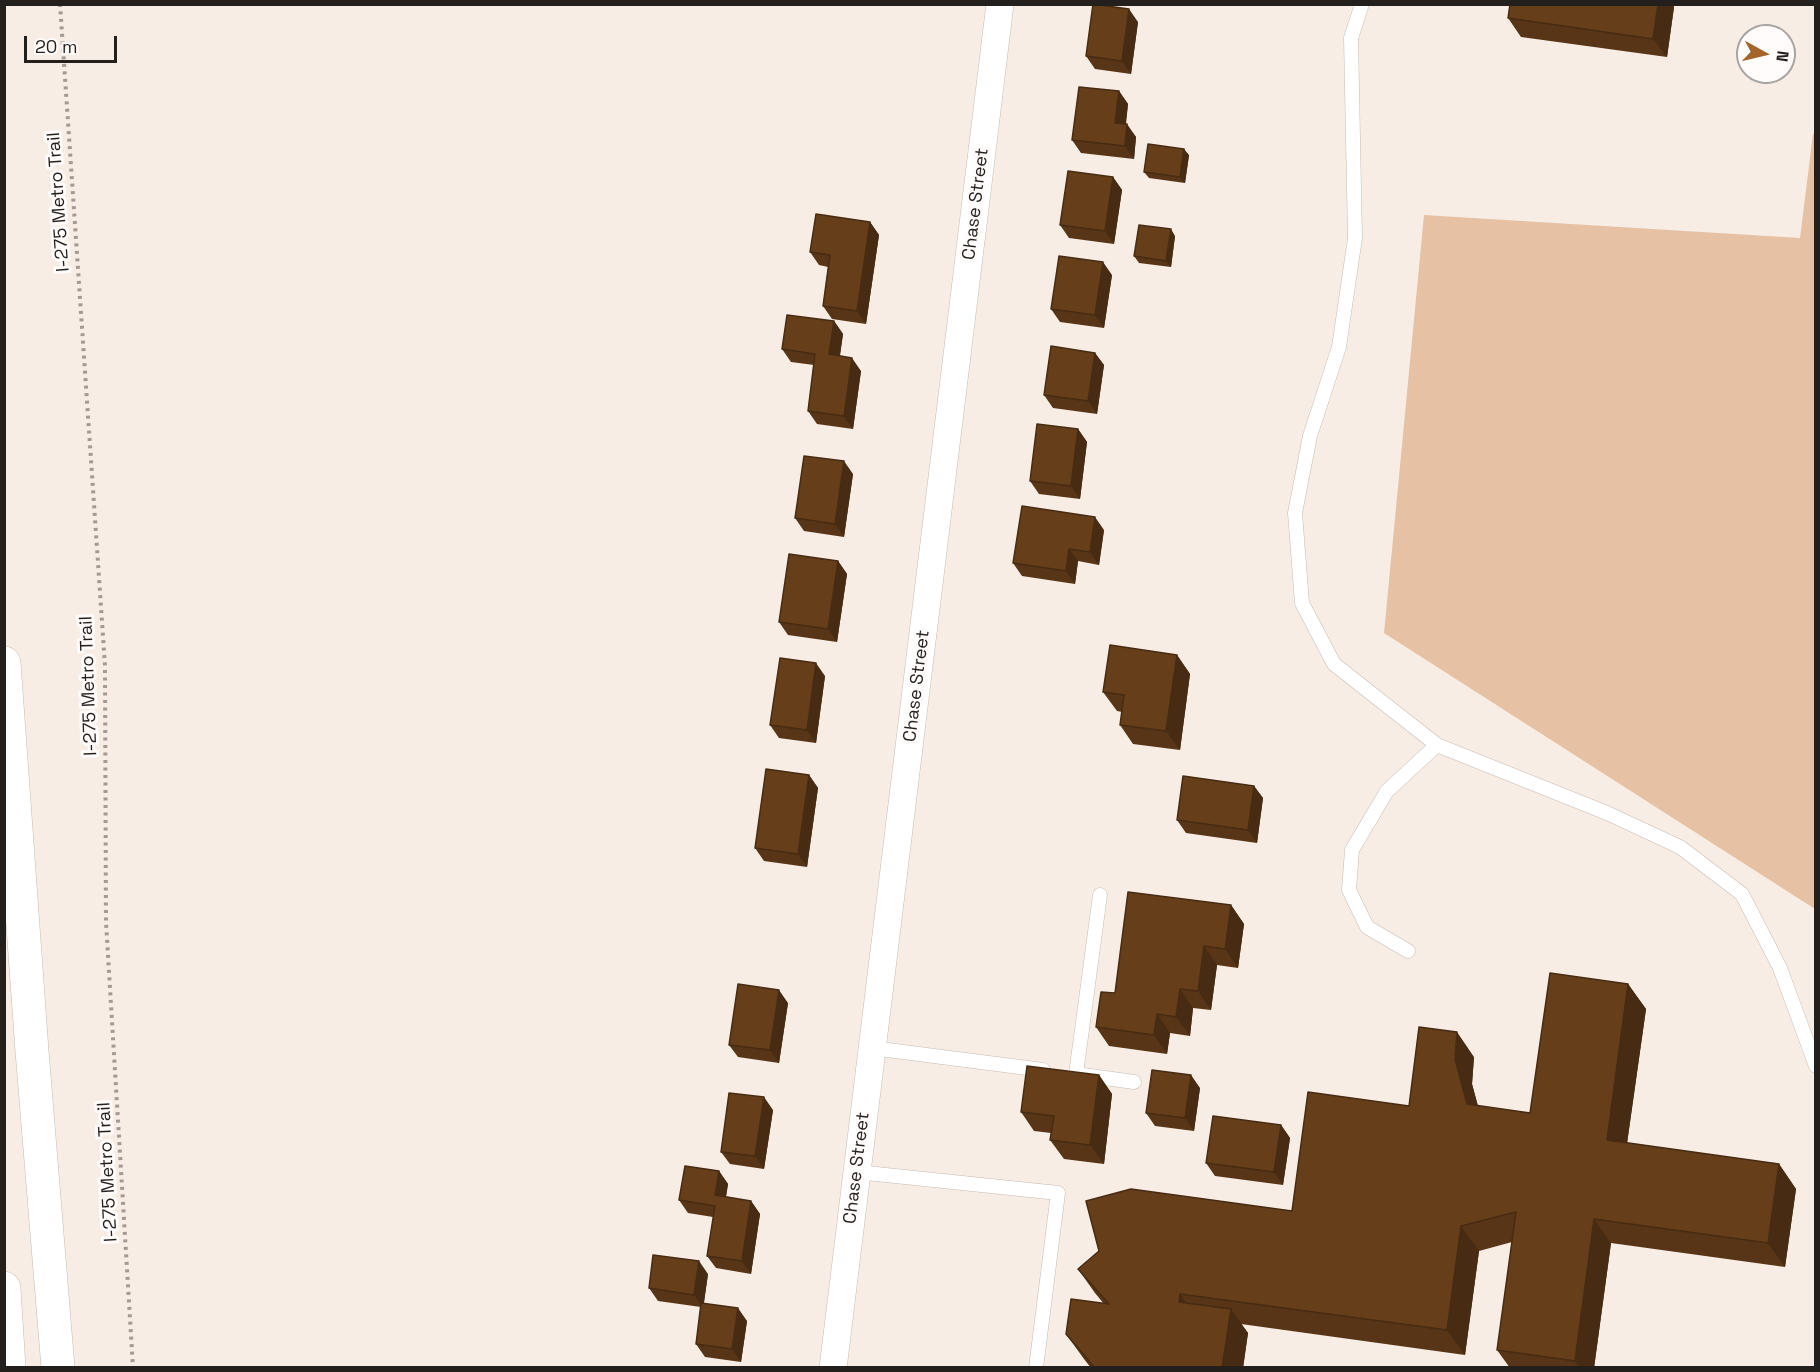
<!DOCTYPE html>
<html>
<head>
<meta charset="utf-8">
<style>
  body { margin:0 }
  #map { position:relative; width:1820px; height:1372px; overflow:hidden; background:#f8ede5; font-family:"Space Grotesk",sans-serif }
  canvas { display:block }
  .frame { position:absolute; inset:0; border:6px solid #231f1c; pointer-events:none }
  .north { position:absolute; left:1736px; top:24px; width:60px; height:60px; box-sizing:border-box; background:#fffcfb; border:2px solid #a7a4a2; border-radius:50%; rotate:98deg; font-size:16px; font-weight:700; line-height:24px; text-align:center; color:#231f1c }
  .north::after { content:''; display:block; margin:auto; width:21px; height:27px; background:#a4652d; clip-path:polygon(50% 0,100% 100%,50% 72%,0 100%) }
  .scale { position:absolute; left:24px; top:36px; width:93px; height:27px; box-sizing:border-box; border:3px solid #231f1c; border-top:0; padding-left:8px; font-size:18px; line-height:21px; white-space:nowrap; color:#231f1c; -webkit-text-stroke:4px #fffcfb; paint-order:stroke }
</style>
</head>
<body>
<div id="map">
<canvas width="1820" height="1372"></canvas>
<div class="frame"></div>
<div class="north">N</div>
<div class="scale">20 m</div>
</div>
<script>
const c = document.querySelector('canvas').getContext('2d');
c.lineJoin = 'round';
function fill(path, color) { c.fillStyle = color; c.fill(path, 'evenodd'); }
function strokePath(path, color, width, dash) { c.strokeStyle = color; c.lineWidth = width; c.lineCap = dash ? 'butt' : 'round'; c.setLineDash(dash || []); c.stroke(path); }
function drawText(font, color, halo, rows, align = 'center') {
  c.font = font + ' "Space Grotesk",sans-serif'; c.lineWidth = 6; c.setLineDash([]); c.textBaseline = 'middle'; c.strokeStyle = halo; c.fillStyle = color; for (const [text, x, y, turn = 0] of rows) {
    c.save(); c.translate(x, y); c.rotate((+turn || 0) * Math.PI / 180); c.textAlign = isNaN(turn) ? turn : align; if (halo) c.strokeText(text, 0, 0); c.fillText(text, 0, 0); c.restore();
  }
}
fill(new Path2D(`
  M1813,134H1816L1815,909L1384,633L1424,215L1800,238Z`), '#e6c1a4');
const lane = new Path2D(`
  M1362,4L1351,38L1355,238L1339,347L1310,436L1295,513L1302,603L1334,664L1437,745L1607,813L1680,847L1742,894L1780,968L1816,1066
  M1408,951L1367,927L1349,890L1352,850L1387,791L1437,745
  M872,1048L1043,1070
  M1076,1074L1100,895
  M1083,1075L1134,1082
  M857,1172L1058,1193L1036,1368`);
const street = new Path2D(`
  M833,1368L1000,4`);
const highway = new Path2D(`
  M4,663L32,1051L58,1368
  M4,1288L9,1368`);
strokePath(lane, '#c6bbb3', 15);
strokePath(street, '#c6bbb3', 28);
strokePath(highway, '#c6bbb3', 34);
strokePath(new Path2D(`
  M60,4L105,666L106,922L133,1368`), '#a29a94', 4, [3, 4.5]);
strokePath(lane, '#fff', 14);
strokePath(street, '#fff', 27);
strokePath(highway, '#fff', 33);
fill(new Path2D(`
  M1510,4H1672L1674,7L1667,57L1521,37L1508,18Z
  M1138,22L1131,74L1095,69L1086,56Z
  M1119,91L1128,104L1126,124L1136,137L1134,159L1081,153L1072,140Z
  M1189,155L1185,183L1149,178L1144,172Z
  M1113,177L1122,190L1114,244L1069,238L1060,225Z
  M870,222L879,235L866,324L832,319L823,306L828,267L819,265L810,252Z
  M1175,236L1171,267L1139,263L1134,256Z
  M1112,275L1104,328L1060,322L1051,309Z
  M834,321L843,334L840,356L861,371L853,429L817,424L808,411L814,365L791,362L782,349Z
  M1095,353L1104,365L1097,414L1053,408L1044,395Z
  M1078,429L1087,442L1080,499L1039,494L1030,481Z
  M853,474L844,537L804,531L795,518Z
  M1104,530L1099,565L1078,561L1075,584L1022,576L1013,563Z
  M838,561L847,574L837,642L788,635L779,622Z
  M1177,655L1190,674L1180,750L1133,744L1120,725L1122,712L1117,711L1103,692Z
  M825,676L816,743L779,738L770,725Z
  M809,775L818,788L807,867L764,861L755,848Z
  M1254,786L1263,798L1257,843L1186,833L1177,820Z
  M1231,905L1244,924L1238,968L1217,965L1211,1010L1193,1008L1190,1036L1170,1033L1167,1054L1109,1046L1096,1027L1115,993Z
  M1628,984L1646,1009L1627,1143L1779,1164L1796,1189L1785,1267L1611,1243L1594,1368H1510L1497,1350L1512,1242L1479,1251L1465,1355L1241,1324L1248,1333L1243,1368H1091L1084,1359L1066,1334L1104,1304L1095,1293L1078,1269L1292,1211L1409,1106L1474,1057L1472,1084L1478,1106L1530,1113Z
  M788,1003L779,1063L738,1057L729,1045Z
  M1099,1075L1112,1094L1104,1164L1064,1159L1050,1140L1051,1133L1034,1131L1021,1112Z
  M1200,1088L1194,1131L1155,1126L1146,1113Z
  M773,1110L764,1169L730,1164L721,1152Z
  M1281,1125L1290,1138L1283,1185L1215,1176L1206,1163Z
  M719,1171L728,1184L726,1197L751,1201L760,1214L751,1274L716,1268L707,1256L713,1217L688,1213L679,1200Z
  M708,1274L704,1303L747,1321L741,1362L705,1357L696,1344L701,1307L658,1301L649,1288Z`), '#583516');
fill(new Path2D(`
  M1658,4H1672L1674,7L1667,57L1653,39Z
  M1129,9L1138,22L1131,74L1122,61Z
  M1119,91L1128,104L1124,136L1115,123Z
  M1127,124L1136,137L1134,159L1125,146Z
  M1184,149L1189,155L1185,183L1180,177Z
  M1113,177L1122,190L1114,244L1105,231Z
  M870,222L879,235L866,324L857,311Z
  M1171,229L1175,236L1171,267L1166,261Z
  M1103,262L1112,275L1104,328L1095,315Z
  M834,321L843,334L838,367L829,354Z
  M1095,353L1104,365L1097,414L1088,401Z
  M852,358L861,371L853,429L844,416Z
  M1078,429L1087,442L1080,499L1071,486Z
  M844,461L853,474L844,537L835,524Z
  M1095,517L1104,530L1099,565L1090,552Z
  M1069,549L1078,561L1075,584L1066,571Z
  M838,561L847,574L837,642L828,629Z
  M1177,655L1190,674L1180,750L1166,731Z
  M816,663L825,676L816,743L807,730Z
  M809,775L818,788L807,867L798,854Z
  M1254,786L1263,798L1257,843L1248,830Z
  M1231,905L1244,924L1238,968L1225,949Z
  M1204,946L1217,965L1211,1010L1198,991Z
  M1628,984L1646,1009L1624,1165L1607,1140Z
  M1180,989L1193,1008L1190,1036L1176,1017Z
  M779,990L788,1003L779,1063L770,1050Z
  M1157,1014L1170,1033L1167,1054L1154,1035Z
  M1457,1032L1474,1057L1472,1084L1484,1129L1467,1104L1455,1059Z
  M1099,1075L1112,1094L1104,1164L1090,1145Z
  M1191,1075L1200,1088L1194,1131L1185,1118Z
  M764,1097L773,1110L764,1169L755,1156Z
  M1281,1125L1290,1138L1283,1185L1274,1172Z
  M1779,1164L1796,1189L1785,1267L1768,1243Z
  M719,1171L728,1184L724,1208L715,1195Z
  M751,1201L760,1214L751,1274L742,1261Z
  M1594,1219L1611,1243L1594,1368H1579L1575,1361Z
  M1461,1226L1479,1251L1465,1355L1447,1330Z
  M699,1261L708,1274L703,1308L694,1295Z
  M1180,1294L1197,1318L1179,1302Z
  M738,1308L747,1321L741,1362L732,1349Z
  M1231,1309L1248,1333L1243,1368H1222Z`), '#472b12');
const building = new Path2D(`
  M1093,4L1129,9L1122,61L1086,56Z
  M1510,4H1658L1653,39L1508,18Z
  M1079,87L1119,91L1115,123L1127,124L1125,146L1072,140Z
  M1148,144L1184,149L1180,177L1144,172Z
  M1068,171L1113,177L1105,231L1060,225Z
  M816,214L870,222L857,311L823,306L830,255L810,252Z
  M1139,225L1171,229L1166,261L1134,256Z
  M1059,256L1103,262L1095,315L1051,309Z
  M787,315L834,321L829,354L852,358L844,416L808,411L815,354L782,349Z
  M1051,346L1095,353L1088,401L1044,395Z
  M1037,424L1078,429L1071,486L1030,481Z
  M804,456L844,461L835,524L795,518Z
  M1022,506L1095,517L1090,552L1069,549L1066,571L1013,563Z
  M789,554L838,561L828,629L779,622Z
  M1110,645L1177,655L1166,731L1120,725L1124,695L1103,692Z
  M780,658L816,663L807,730L770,725Z
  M766,769L809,775L798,854L755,848Z
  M1183,776L1254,786L1248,830L1177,820Z
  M1128,892L1231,905L1225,949L1204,946L1198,991L1180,989L1176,1017L1157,1014L1154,1035L1096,1027L1101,992L1115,993Z
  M1550,973L1628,984L1607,1140L1779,1164L1768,1243L1594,1219L1575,1361L1497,1350L1516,1212L1461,1226L1447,1330L1180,1294L1179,1302L1231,1309L1222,1368H1095L1066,1334L1071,1299L1109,1304L1078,1269L1099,1251L1086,1201L1131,1189L1292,1211L1308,1092L1409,1106L1419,1027L1457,1032L1455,1059L1467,1104L1530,1113Z
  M738,984L779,990L770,1050L729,1045Z
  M1027,1066L1099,1075L1090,1145L1050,1140L1054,1116L1021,1112Z
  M1152,1070L1191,1075L1185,1118L1146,1113Z
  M729,1093L764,1097L755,1156L721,1152Z
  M1213,1116L1281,1125L1274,1172L1206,1163Z
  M685,1166L719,1171L715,1195L751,1201L742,1261L707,1256L715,1206L679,1200Z
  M653,1255L699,1261L694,1295L649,1288Z
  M701,1303L738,1308L732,1349L696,1344Z`);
fill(building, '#663e1a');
strokePath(building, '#472b12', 1.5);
drawText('18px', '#231f1c', '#fffcfb', [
  ["I-275 Metro Trail",59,202,-94],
  ["Chase Street",976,204,-83],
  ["I-275 Metro Trail",89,686,-92],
  ["Chase Street",917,686,-83],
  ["Chase Street",857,1168,-83],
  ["I-275 Metro Trail",108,1172,-93]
]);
</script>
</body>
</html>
